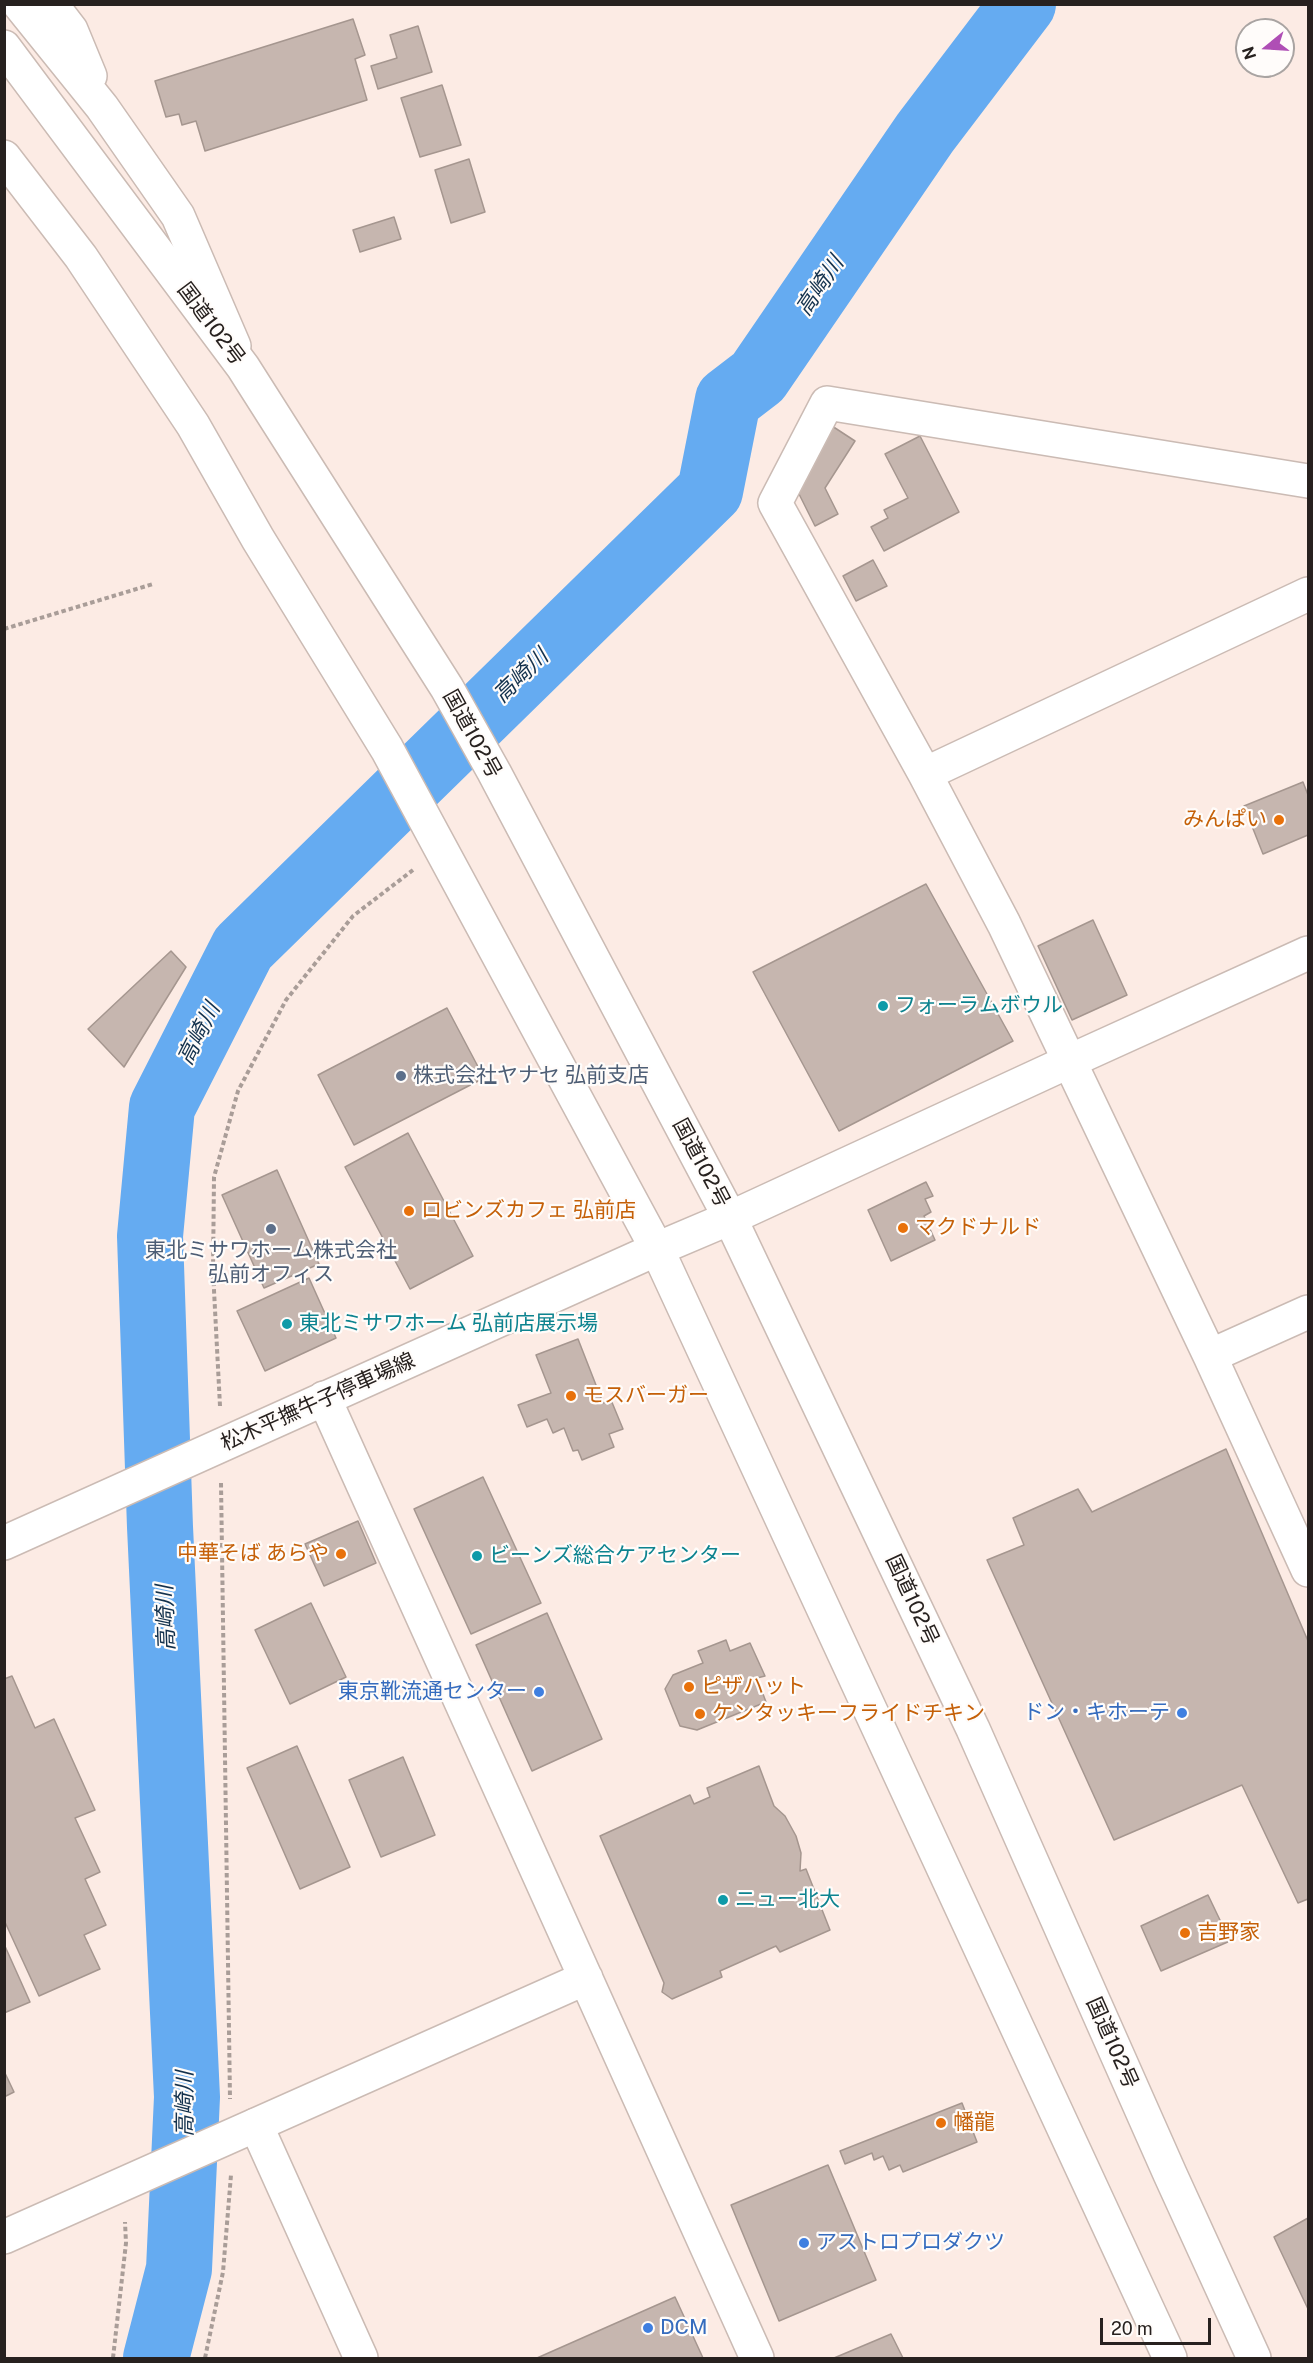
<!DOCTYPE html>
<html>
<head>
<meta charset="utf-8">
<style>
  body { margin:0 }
  #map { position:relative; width:1313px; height:2363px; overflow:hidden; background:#fcebe4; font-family:"Public Sans",sans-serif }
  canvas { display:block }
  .frame { position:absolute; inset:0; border:6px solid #27211f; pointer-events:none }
  .north { position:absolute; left:1235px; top:18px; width:60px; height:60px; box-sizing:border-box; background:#fffcfa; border:2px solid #a9a4a2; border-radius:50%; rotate:252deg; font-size:16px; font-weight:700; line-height:24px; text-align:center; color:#27211f }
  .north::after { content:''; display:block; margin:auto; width:21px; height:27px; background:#af4eb5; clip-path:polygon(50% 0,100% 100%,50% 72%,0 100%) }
  .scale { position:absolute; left:1100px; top:2318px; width:111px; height:27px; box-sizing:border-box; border:3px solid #27211f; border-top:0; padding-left:8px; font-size:18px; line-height:21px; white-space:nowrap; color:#27211f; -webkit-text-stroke:4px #fffcfa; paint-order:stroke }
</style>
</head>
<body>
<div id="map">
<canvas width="1313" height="2363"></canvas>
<div class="frame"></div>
<div class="north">N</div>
<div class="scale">20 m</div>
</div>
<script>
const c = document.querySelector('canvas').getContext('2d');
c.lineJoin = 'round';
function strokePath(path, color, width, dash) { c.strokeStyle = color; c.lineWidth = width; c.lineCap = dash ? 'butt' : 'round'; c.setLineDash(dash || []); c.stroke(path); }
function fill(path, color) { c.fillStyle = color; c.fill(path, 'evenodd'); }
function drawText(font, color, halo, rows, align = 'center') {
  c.font = font + ' "Public Sans","Noto Sans JP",sans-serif'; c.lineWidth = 4.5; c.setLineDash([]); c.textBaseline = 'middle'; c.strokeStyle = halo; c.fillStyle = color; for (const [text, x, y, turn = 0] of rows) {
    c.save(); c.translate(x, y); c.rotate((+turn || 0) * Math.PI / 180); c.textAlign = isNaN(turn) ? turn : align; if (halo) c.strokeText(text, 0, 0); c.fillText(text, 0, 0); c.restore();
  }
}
strokePath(new Path2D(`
  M156,2358L179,2269L187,2097L160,1527L150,1236L162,1107L243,948L710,491L728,400L758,377L925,133L1023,4`), '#65abf1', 66);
const building = new Path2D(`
  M353,19L365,55L355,59L367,100L205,151L196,121L182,125L179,114L166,117L155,81Z
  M418,26L432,72L378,89L371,66L397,58L390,35Z
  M442,85L461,145L420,157L401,98Z
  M469,159L485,212L451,223L435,170Z
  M394,217L401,239L360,252L353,230Z
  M832,426L855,441L825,488L838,514L815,526L798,492Z
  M920,436L959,512L884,551L871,527L888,518L884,510L908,498L885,454Z
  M873,560L887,586L856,601L843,576Z
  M1303,782L1308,795V835L1263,854L1244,806Z
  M926,884L1013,1041L839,1131L753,972Z
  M1093,920L1127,995L1072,1020L1038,946Z
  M171,951L186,967L124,1067L88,1029Z
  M447,1008L484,1078L354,1145L318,1075Z
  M408,1133L473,1256L410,1289L345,1167Z
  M277,1170L319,1264L264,1288L222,1195Z
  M926,1182L933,1196L925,1199L931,1212L924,1216L935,1240L891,1261L868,1210Z
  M309,1278L336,1338L265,1371L237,1311Z
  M578,1339L603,1403L611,1400L623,1429L609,1434L614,1447L582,1460L578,1450L573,1451L564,1428L553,1433L547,1419L527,1427L518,1405L551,1393L536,1355Z
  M1226,1449L1308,1641V1899L1298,1903L1242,1785L1114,1840L987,1560L1024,1545L1013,1518L1078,1489L1092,1512Z
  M483,1477L541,1603L471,1634L414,1509Z
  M358,1521L376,1563L324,1586L305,1544Z
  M311,1603L346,1677L290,1704L255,1630Z
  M547,1613L602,1739L532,1771L476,1645Z
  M726,1640L730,1651L750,1643L765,1676L757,1678L766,1702L697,1730L680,1726L665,1689L673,1675L703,1663L698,1651Z
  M12,1676L35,1728L54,1719L95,1810L75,1818L100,1872L85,1879L106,1925L84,1935L100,1969L39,1996L4,1920V1679Z
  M297,1746L350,1867L300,1889L247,1768Z
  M403,1757L435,1835L381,1857L349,1780Z
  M759,1766L774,1806L785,1816L796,1836L801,1853L800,1871L806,1869L830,1930L780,1952L776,1946L720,1971L722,1977L672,1999L662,1992L664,1983L600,1836L690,1795L694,1804L710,1797L707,1788Z
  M1208,1895L1230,1941L1161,1971L1141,1926Z
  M4,1944L30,2002L4,2013Z
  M4,2071L14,2092L4,2097Z
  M962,2103L977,2142L903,2172L900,2165L889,2170L883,2156L874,2160L872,2153L845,2164L840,2151Z
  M828,2165L876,2280L779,2321L731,2205Z
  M1308,2218V2309L1274,2237Z
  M675,2297L703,2358H537Z
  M891,2334L903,2358H834Z`);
fill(building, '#c6b6af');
strokePath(building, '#a5968f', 1.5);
const minor = new Path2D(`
  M19,4L102,107L178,216L234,346
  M51,4L71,30L90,76
  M1308,481L827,403L775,503L925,774L1004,924L1210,1356L1308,1570
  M925,774L1308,594
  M1210,1356L1308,1312
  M256,2125L361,2358`);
const tertiary = new Path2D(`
  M730,1218L1070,1061L1308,953
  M324,1398L757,2358
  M4,2237L586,1978`);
const secondary = new Path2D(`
  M4,1543L657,1249L730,1218`);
const trunk = new Path2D(`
  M4,47L243,367L447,688L494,772L730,1218L973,1729L1170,2174L1254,2358
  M4,157L81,257L193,425L258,539L387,749L657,1249L1170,2358`);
strokePath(minor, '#cbbbb4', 36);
strokePath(tertiary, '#cbbbb4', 36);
strokePath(secondary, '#cbbbb4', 36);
strokePath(trunk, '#cbbbb4', 36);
strokePath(new Path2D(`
  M4,629L153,584
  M220,1406L213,1271L214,1177L238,1091L286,1000L353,916L413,870
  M221,1483L230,2099
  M113,2358L126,2243L125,2222
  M205,2358L223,2272L231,2175`), '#a99d98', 4, [4.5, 3]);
strokePath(minor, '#fff', 33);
strokePath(tertiary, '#fff', 33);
strokePath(secondary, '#fff', 33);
strokePath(trunk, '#fff', 33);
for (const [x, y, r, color] of [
  [1279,820,6,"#e8710a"],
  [883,1006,6,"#0f9aa8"],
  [401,1076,6,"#5c6f8a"],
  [409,1211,6,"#e8710a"],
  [903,1228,6,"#e8710a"],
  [271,1229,6,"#5c6f8a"],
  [287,1324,6,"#0f9aa8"],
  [571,1396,6,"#e8710a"],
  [341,1554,6,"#e8710a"],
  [477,1556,6,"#0f9aa8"],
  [689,1687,6,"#e8710a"],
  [539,1692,6,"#3f7fe0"],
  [1182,1713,6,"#3f7fe0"],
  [700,1714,6,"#e8710a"],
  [723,1900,6,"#0f9aa8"],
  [1185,1933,6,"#e8710a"],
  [941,2123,6,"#e8710a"],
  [804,2243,6,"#3f7fe0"],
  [648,2328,6,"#3f7fe0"]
]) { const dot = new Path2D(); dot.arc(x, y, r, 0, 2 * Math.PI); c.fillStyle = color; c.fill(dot); strokePath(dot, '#fffcfa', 2); }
drawText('21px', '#27211f', '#fffcfa', [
  ["国道102号",211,324,53],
  ["国道102号",472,734,61],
  ["国道102号",701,1163,62],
  ["松木平撫牛子停車場線",318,1402,-24],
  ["国道102号",912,1600,65],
  ["国道102号",1112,2043,66]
]);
drawText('21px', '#c56008', '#fffcfa', [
  ["みんぱい",1267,820,"right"],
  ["ロビンズカフェ 弘前店",421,1211],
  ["マクドナルド",915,1228],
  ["モスバーガー",583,1396],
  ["中華そば あらや",329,1554,"right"],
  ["ピザハット",701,1687],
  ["ケンタッキーフライドチキン",712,1714],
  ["吉野家",1197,1933],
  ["幡龍",953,2123]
], 'left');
drawText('21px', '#0d838f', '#fffcfa', [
  ["フォーラムボウル",895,1006],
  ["東北ミサワホーム 弘前店展示場",299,1324],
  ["ビーンズ総合ケアセンター",489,1556],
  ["ニュー北大",735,1900]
], 'left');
drawText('21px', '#4e5e75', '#fffcfa', [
  ["株式会社ヤナセ 弘前支店",413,1076],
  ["東北ミサワホーム株式会社",271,1251,"center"],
  ["弘前オフィス",271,1275,"center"]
], 'left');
drawText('21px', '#366cbe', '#fffcfa', [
  ["東京靴流通センター",527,1692],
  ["ドン・キホーテ",1170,1713],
  ["アストロプロダクツ",816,2243,"left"],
  ["DCM",660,2328,"left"]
], 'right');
drawText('italic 22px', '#13314d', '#fffcfa', [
  ["高崎川",820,286,-56],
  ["高崎川",521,676,-44],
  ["高崎川",199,1034,-63],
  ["高崎川",166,1618,-92],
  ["高崎川",185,2104,-90]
]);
</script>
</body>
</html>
